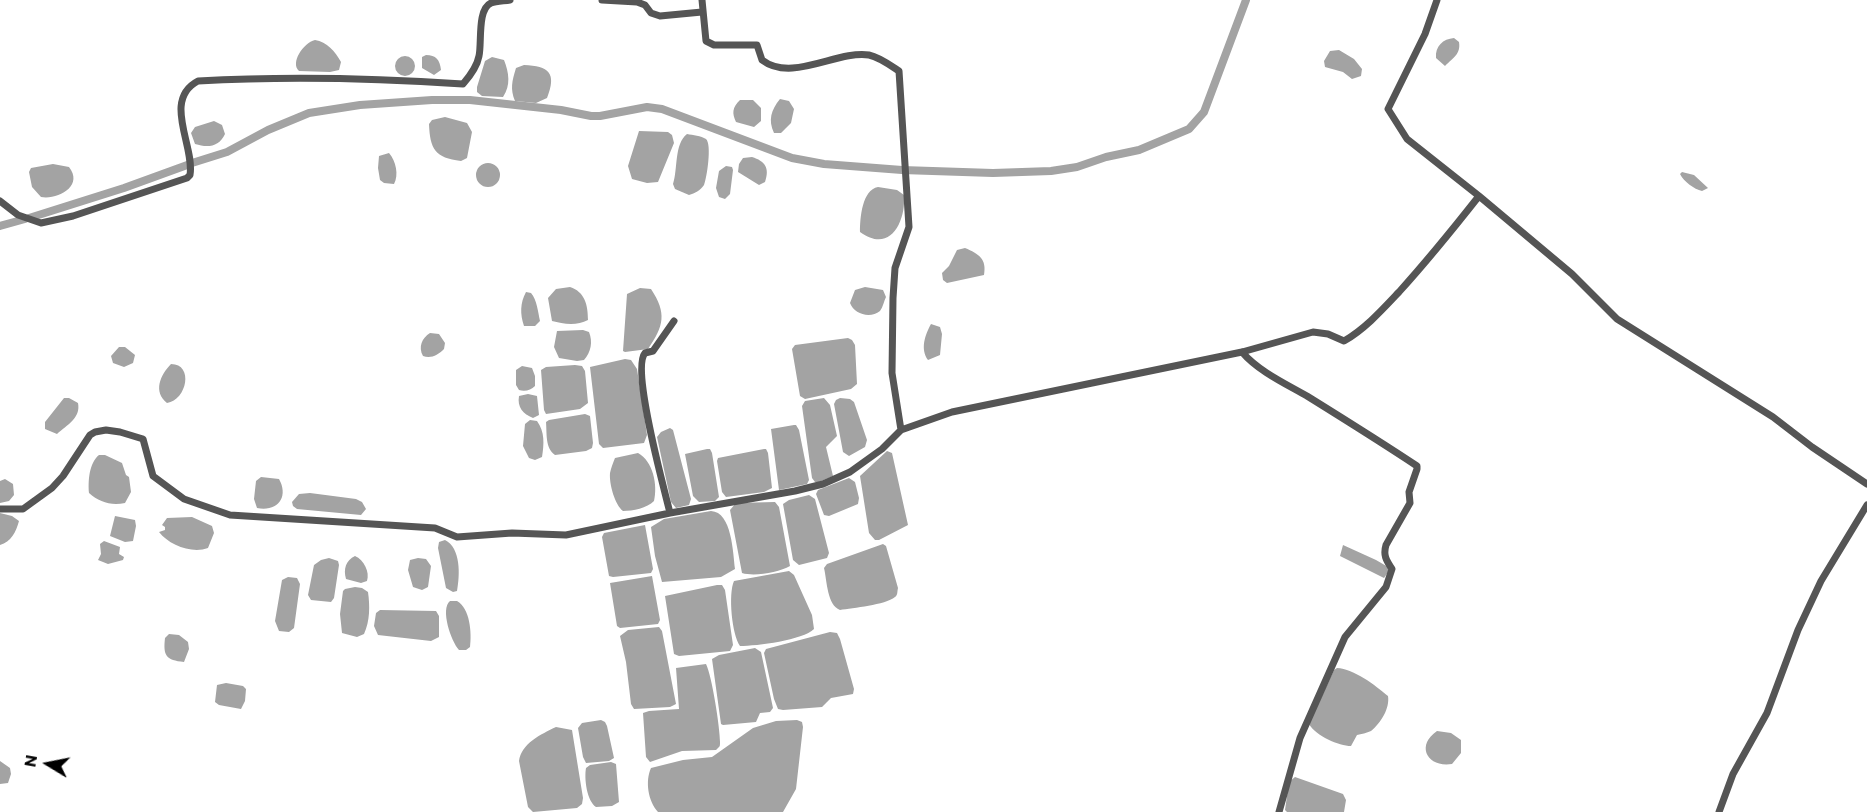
<!DOCTYPE html>
<html>
<head>
<meta charset="utf-8">
<style>
  body { margin:0 }
  #map { position:relative; width:1867px; height:812px; overflow:hidden; background:#fff; font-family:Commissioner,sans-serif }
  canvas { display:block }
  .north { position:absolute; left:18px; top:734px; width:60px; height:60px; -webkit-text-stroke:4px #fff; paint-order:stroke; rotate:280deg; font-size:16px; font-weight:700; line-height:24px; text-align:center; color:#000 }
  .north::after { content:''; display:block; margin:auto; width:21px; height:27px; background:#000; clip-path:polygon(50% 0,100% 100%,50% 72%,0 100%) }
</style>
</head>
<body>
<div id="map">
<canvas width="1867" height="812"></canvas>
<div class="north">N</div>
</div>
<script>
const c = document.querySelector('canvas').getContext('2d');
c.lineJoin = 'round';
function fill(path, color) { c.fillStyle = color; c.fill(path, 'evenodd'); }
function strokePath(path, color, width, dash) { c.strokeStyle = color; c.lineWidth = width; c.lineCap = dash ? 'butt' : 'round'; c.setLineDash(dash || []); c.stroke(path); }
fill(new Path2D(`
  M1454,38L1459,42C1461,54 1453,58 1445,66L1436,58C1435,46 1443,39 1454,38Z
  M315,40C327,42 335,51 341,62L339,70L330,72L299,71C290,63 303,43 315,40Z
  M1339,50L1354,59L1362,69L1361,76L1352,79L1343,72L1325,67L1324,61L1330,51Z
  M426,55C436,55 440,60 441,70L434,75L422,68V57Z
  M395 66a10 10 0 1 1 20 0a10 10 0 1 1-20 0Z
  M492,57L504,60C509,73 511,85 503,97L482,96L477,92V87L485,61Z
  M524,65C549,66 557,73 547,98L536,103L515,101C510,89 512,81 516,68Z
  M780,99L789,101L794,109L791,123L781,133H774C768,120 771,110 780,99Z
  M740,100H753L761,108V121L754,127L736,122C732,113 732,108 740,100Z
  M445,117L467,123L472,132L467,158L461,161C435,158 430,149 429,124L432,120Z
  M214,121L222,125L225,134C219,147 208,148 195,144L191,133L195,127Z
  M639,131L668,132L672,135L674,143L658,182L647,183L632,179L628,166Z
  M687,134C693,135 701,136 706,139C712,144 707,178 704,185C700,191 695,193 689,195L675,189L673,184C678,169 674,144 687,134Z
  M389,153C396,161 399,175 394,184L384,183L380,180L378,168L379,156Z
  M752,157C765,161 770,168 765,182L759,185L738,172L739,164L743,158Z
  M476 175a12 12 0 1 1 24 0a12 12 0 1 1-24 0Z
  M53,164L69,167C84,186 58,200 41,197L32,187L29,172L31,168Z
  M726,166L732,167L733,170L730,194L725,199L719,197L716,188L719,171Z
  M1682,172L1694,175L1708,188L1702,191C1694,189 1684,182 1680,174Z
  M878,187L897,190L904,195C906,222 890,254 860,232C860,218 862,190 878,187Z
  M965,248C979,254 987,259 984,275L947,283L943,280L942,273L949,266L957,250Z
  M570,287C585,292 588,305 588,320C577,326 563,324 552,321L548,298L556,289Z
  M865,287L883,290L886,297C884,301 883,307 880,311C870,319 854,314 850,303L855,290Z
  M640,288L651,289C667,313 664,326 648,349L625,352L623,351L627,294Z
  M526,292L531,293C537,300 538,312 540,321L535,326H524C520,314 520,303 526,292Z
  M931,324L940,327L942,334L940,355L928,360C920,349 925,335 931,324Z
  M583,330L589,332C593,342 591,352 584,360L577,361L559,358L554,347L557,331Z
  M430,333L439,334L445,343L444,349C438,355 431,359 423,356C418,347 422,338 430,333Z
  M848,338L852,340L855,345L857,384L851,389L805,399L800,396L792,349L795,345Z
  M119,347H125L135,355L133,363L124,367L113,363L111,356Z
  M625,359L631,360L637,369L647,435L644,443L603,448L599,444L590,367Z
  M171,364C194,364 187,400 167,403C153,392 160,375 171,364Z
  M575,365L582,366L585,371L588,403L580,409L546,414L544,410L541,370L546,367Z
  M522,366L532,368L535,376V386C531,390 525,392 519,390L516,385V370Z
  M528,394L537,396L539,415L533,418C523,414 517,407 519,396Z
  M64,398H69L78,403C81,418 67,425 57,434L45,429V422Z
  M824,398L830,405L837,436L826,447L833,476L819,482H815L812,478L802,406L805,401Z
  M840,398L850,399L854,402L867,440L865,447L849,456L843,452L834,404L836,400Z
  M585,414L590,416L593,443L592,448L586,451L555,455C545,448 547,433 546,422L549,420Z
  M530,420L537,421C545,432 544,444 542,457L535,460L529,458L523,446L525,424Z
  M794,425H796L799,430L809,480L807,484L779,490L771,429Z
  M670,428L673,430L691,499L689,505L676,508L671,502L657,437L661,432Z
  M707,449H710L712,453L719,497L715,501L699,502L693,496L685,454Z
  M764,449H766L768,453L772,488L764,492L726,497L722,492L717,461L718,458Z
  M887,451L892,453L908,525L879,540H875L869,533L860,476Z
  M638,453C653,461 658,485 654,501C647,508 633,511 623,511C615,505 609,484 610,473C611,468 613,463 615,458Z
  M99,455H105L122,463L126,475L129,477L131,492L125,503C111,506 99,502 89,493C88,481 89,463 99,455Z
  M261,477L279,479C289,497 278,512 257,508L254,499L256,481Z
  M849,478L855,482L859,498L858,504L829,516L824,515L816,494L818,490Z
  M5,479L13,484L14,495L9,501L0,503V481Z
  M310,493L356,499L362,502L366,509L361,515L297,509L293,506L292,502L299,494Z
  M809,495L815,499L829,553L827,558L799,565L793,560L783,504L789,500Z
  M775,502L779,507L790,566C779,572 755,577 742,573L730,510L736,503Z
  M711,511C732,512 733,553 735,569L721,577L662,582L655,556L651,527L664,519Z
  M0,513L12,516L19,521C16,532 11,542 0,545Z
  M115,516L135,520L136,526L133,541L125,542L110,536Z
  M192,517L212,526L214,533L208,548C192,554 169,545 159,532L165,530V527L162,525L167,518Z
  M645,525L653,569L651,573L613,577L609,576L602,537L604,533Z
  M445,540C461,548 460,575 457,591L453,592L446,588L438,548L439,542Z
  M104,541L120,547L119,554L124,557L123,560L108,564L98,560L101,554L100,544Z
  M883,544L886,546L898,588C897,592 898,595 895,597C885,605 853,608 840,610C827,605 827,581 824,568L827,564Z
  M1343,545L1376,560L1388,567L1389,571L1384,578L1340,556Z
  M355,556C364,560 370,572 367,581L361,583L346,579C343,569 346,560 355,556Z
  M329,558L338,561L339,565L334,598L331,602L311,600L308,595L314,565L321,560Z
  M418,558L426,559L431,566L428,587L422,590L413,587L408,570L410,560Z
  M789,571L794,575L812,615L814,629C803,640 757,646 740,646C732,635 728,594 734,581Z
  M652,576L660,620L658,624L620,628L617,626L610,583Z
  M288,577L297,578L300,584L294,628L289,632L279,631L275,621L282,580Z
  M717,585H722L725,590L733,645L730,651L679,656L674,654L665,596Z
  M355,587L362,588L368,592C370,606 370,621 364,634L357,637L342,633L340,614L343,591L345,589Z
  M450,601H457C470,608 472,633 470,647L466,650H459C451,641 440,609 450,601Z
  M380,610L436,611L439,616V637L431,641L378,635L374,626L376,613Z
  M659,627L662,631L676,704L670,707L634,709L631,704L626,662L620,636L628,630Z
  M830,632L837,633L840,639L854,689L853,694L831,698L822,707L783,710L778,709L774,699L764,653L766,649Z
  M169,634L179,635L188,642L189,649L184,662C166,660 163,656 165,638Z
  M755,648L761,652L773,708L770,712L760,713L756,722L723,725L721,724L712,659L719,655Z
  M706,664C712,676 720,728 720,742C720,747 720,746 716,750L682,751L650,762L646,757L643,713L649,711L679,709L676,668Z
  M1337,668C1354,669 1375,685 1388,696C1390,708 1381,723 1371,731C1367,733 1361,734 1357,735L1351,746C1339,746 1316,736 1309,724L1334,670Z
  M226,683L243,686L246,689L245,701L241,709L219,705L215,702L217,685Z
  M601,720L605,722L607,726L614,758L609,761L586,763L583,757L578,728L582,723Z
  M797,720L802,722L803,727L796,789L783,812H658C648,801 645,781 651,768L683,760L712,757L753,728L776,721Z
  M556,727L572,730L583,798L582,804L577,808L533,812L528,807L519,761C521,744 541,734 556,727Z
  M1437,731L1451,733L1461,740V753L1452,764C1428,768 1415,746 1437,731Z
  M0,761L10,768L11,774L8,783L0,784Z
  M611,762L616,764L619,802L612,806L596,807C587,801 584,779 586,768L590,765Z
  M1295,777L1343,794L1346,800L1344,812H1287L1285,810L1289,782Z`), '#a3a3a3');
strokePath(new Path2D(`
  M192,163L227,152L268,130L309,113L360,105L432,100H470L561,110L591,116H600L647,107L662,109L792,158L824,164L902,170L993,173L1051,171L1077,167L1106,157L1139,150L1189,129L1204,112L1246,0
  M29,218L124,188L190,164
  M0,226L25,219`), '#a3a3a3', 8);
strokePath(new Path2D(`
  M602,0L637,2L645,5L651,13L660,16L702,12
  M702,0L706,41L714,45H757L762,60C792,83 837,50 869,55C879,57 890,65 899,71L909,227L895,268L893,298L892,373L901,430
  M1437,0L1425,34L1388,109L1407,139L1479,196
  M0,201L18,215L41,223L73,216L187,178L190,175C195,146 162,100 198,81C287,76 374,78 463,84C470,76 477,67 479,56C482,43 477,9 491,3C496,1 504,1 510,0
  M1242,352C1258,371 1286,384 1307,396C1344,419 1381,442 1417,466V469L1409,492L1410,503L1386,545C1383,555 1386,560 1392,569L1386,587L1345,637L1300,738L1279,812
  M0,509H23L52,488L63,476L90,435L95,432L106,430L120,432L143,439L153,476L184,499L230,515L435,528L457,537L512,533L566,535L670,513L795,491L823,484L850,472L882,449L901,430L952,412L1242,352L1313,332L1328,334L1344,341C1365,329 1382,310 1399,292C1427,261 1453,229 1479,196L1572,274L1617,319L1773,417L1812,447L1867,484
  M670,513C664,488 631,369 645,353L653,351L674,321
  M1719,812L1733,774L1767,713L1798,630L1821,581L1867,505`), '#555', 7);
</script>
</body>
</html>
